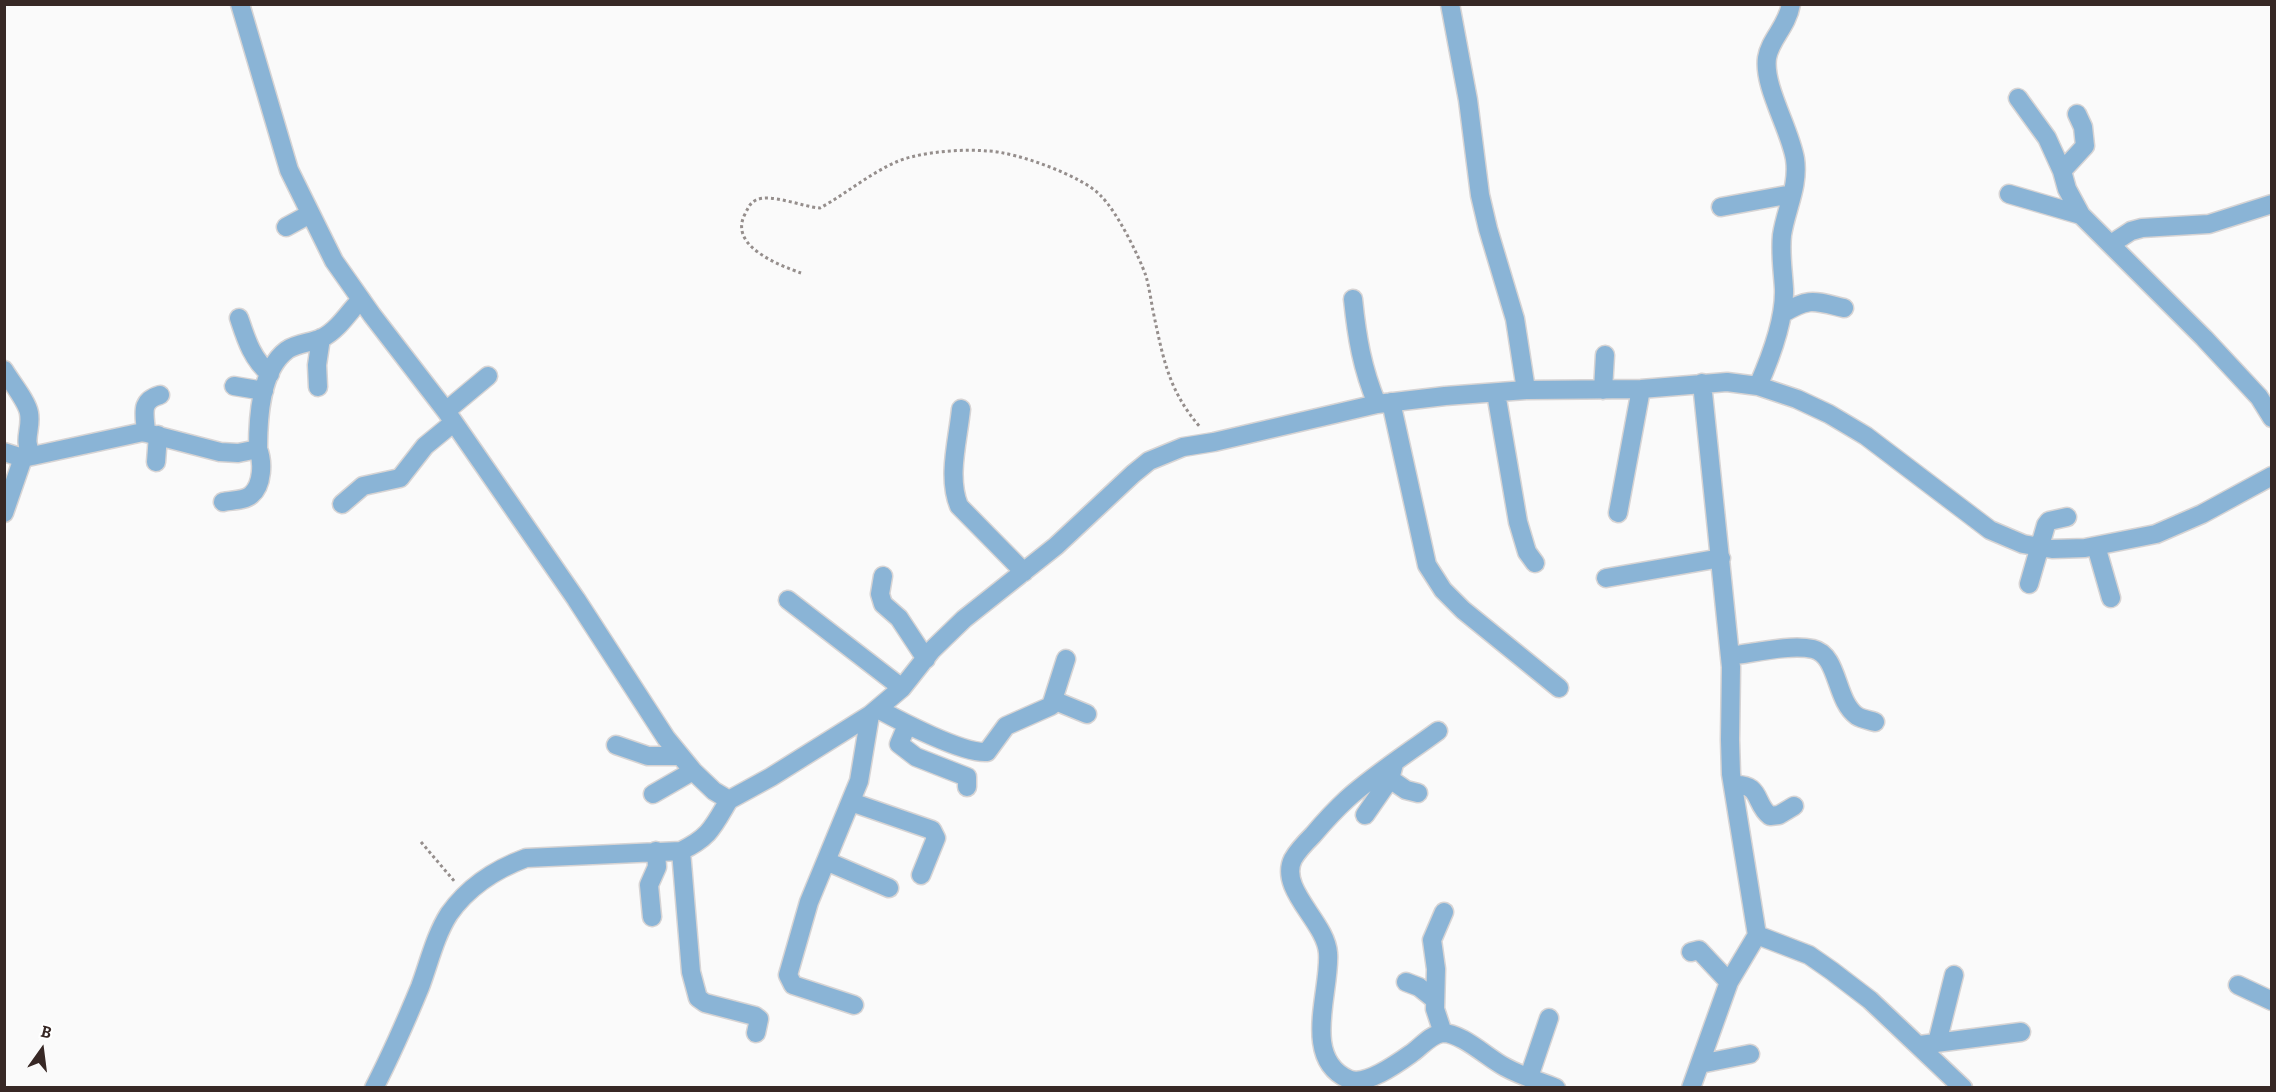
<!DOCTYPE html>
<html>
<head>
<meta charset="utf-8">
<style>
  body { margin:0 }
  #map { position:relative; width:2276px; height:1092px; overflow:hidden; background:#fafafa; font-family:Bitter,serif }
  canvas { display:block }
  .frame { position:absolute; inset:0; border:6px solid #372825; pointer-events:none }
  .north { position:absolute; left:12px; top:1020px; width:60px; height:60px; -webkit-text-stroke:4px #fff; paint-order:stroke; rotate:14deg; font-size:16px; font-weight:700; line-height:24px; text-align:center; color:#372825 }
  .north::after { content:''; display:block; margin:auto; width:21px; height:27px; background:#372825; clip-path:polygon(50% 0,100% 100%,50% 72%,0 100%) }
</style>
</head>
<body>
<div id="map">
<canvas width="2276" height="1092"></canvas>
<div class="frame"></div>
<div class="north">B</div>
</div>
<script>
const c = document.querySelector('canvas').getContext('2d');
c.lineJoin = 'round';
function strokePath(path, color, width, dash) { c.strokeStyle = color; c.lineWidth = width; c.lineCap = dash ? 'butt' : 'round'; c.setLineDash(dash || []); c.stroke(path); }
const minor = new Path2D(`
  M240,4L289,170L334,261L372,315L446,411L576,599L666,738L693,771L714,791L729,800L771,777L870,715L902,688L932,650L964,619L1056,546L1133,474L1149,461L1183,447L1214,442L1377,404L1445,396L1526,390L1641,389L1727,382L1758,386L1797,399L1829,414L1866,436L1990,530L2023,544L2052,549L2085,548L2156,534L2202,514L2272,476
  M1450,4L1468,100L1480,195L1488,229L1515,319L1526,390
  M2018,98L2047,138L2062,171L2067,189L2081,215L2204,338L2259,397L2272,418
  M2062,171L2085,146L2083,127L2077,114
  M2009,194L2081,215
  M1721,207L1792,194
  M286,227L310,214
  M2111,244L2131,231L2142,228L2209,224L2272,204
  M1353,299C1357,338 1362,368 1377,404
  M1782,314C1809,297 1814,301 1844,308
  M239,318C246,339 252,359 270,374
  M4,370C11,382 27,401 29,413C32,430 22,439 32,456
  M1702,383L1731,667L1730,740L1731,774L1757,935L1809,955L1832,971L1870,1000L1963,1088
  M234,386L264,391
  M1758,386C1770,359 1785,319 1784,289C1783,271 1780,254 1782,235C1786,209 1799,186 1795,159C1790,129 1763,86 1767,58C1770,39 1787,27 1791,4
  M318,387L317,365L321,338
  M1603,390L1605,355
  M1496,393L1518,522L1527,552L1535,563
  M1391,402L1427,565L1443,590L1463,610L1559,688
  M961,409C958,440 947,477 959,506L1024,572
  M446,411L488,376
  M146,433C145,414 139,401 160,395
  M4,452L23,458
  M156,462L158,435
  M223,502C231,500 244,501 251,495C263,485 263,461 258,449
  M342,504L363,486L400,478L425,446L453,423
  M4,513L23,458L143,432L220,452L238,453L258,449C258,419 260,370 287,350C297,343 311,343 322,338C338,330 349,312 361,299
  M1618,513L1641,389
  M2096,546L2111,598
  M883,576L880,594L883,604L899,618L926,659
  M1606,578L1721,558
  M2029,584L2046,525L2049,521L2067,517
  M788,600L902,688
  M1730,656C1755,653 1790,644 1813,649C1839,655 1835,701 1857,716C1862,719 1869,720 1875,722
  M1053,700L1087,714
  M878,709C900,721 963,754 987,752L1006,726L1051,706L1066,659
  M907,725L899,744L916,757L967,777V787
  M1438,731C1408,753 1375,774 1347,799C1335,810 1324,822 1313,835C1306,842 1298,850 1293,859C1278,889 1326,922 1328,953C1331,990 1301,1058 1348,1079C1365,1087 1398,1063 1412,1053C1422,1046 1430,1035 1442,1033C1461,1032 1489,1059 1505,1067C1521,1076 1539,1081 1556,1088
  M616,745L648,756H679
  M1390,779L1406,790L1418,793
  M1733,785C1762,783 1754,804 1770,816L1779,815L1794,806
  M653,794L693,771
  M851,802L932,830L936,838L921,875
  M1365,815L1390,779L1394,764
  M681,851L691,972L698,998L705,1003L755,1016L759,1019L756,1033
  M826,861L889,888
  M652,917L649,885L657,867L656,851
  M1691,952L1699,950L1729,982
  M1406,982L1419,987L1434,999
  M2238,985L2272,1001
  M854,1005L793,985L788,975L809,902L859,781L870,715
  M1443,1033L1435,1009L1436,969L1432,940L1444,912
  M1937,1043L1954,975
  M1920,1045L2021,1032
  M1700,1064L1750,1054
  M1529,1077L1549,1018
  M374,1088C391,1055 406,1021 420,987C429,963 435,936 449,914C468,887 496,869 526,858L681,851C710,837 713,827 729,800
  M1691,1088L1729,982L1757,935`);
strokePath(minor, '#d7d4d4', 21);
strokePath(new Path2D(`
  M801,273C779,265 728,246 745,214C748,208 750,203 756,200C771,193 803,207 820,208C848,193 881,164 911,157C935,151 964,149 988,151C1016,152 1083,176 1101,196C1117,212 1138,254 1146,276C1149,287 1151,300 1153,311C1163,357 1168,391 1201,428
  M421,842L455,882`), '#958e8c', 3, [3, 3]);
strokePath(minor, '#8ab4d6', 18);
</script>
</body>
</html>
